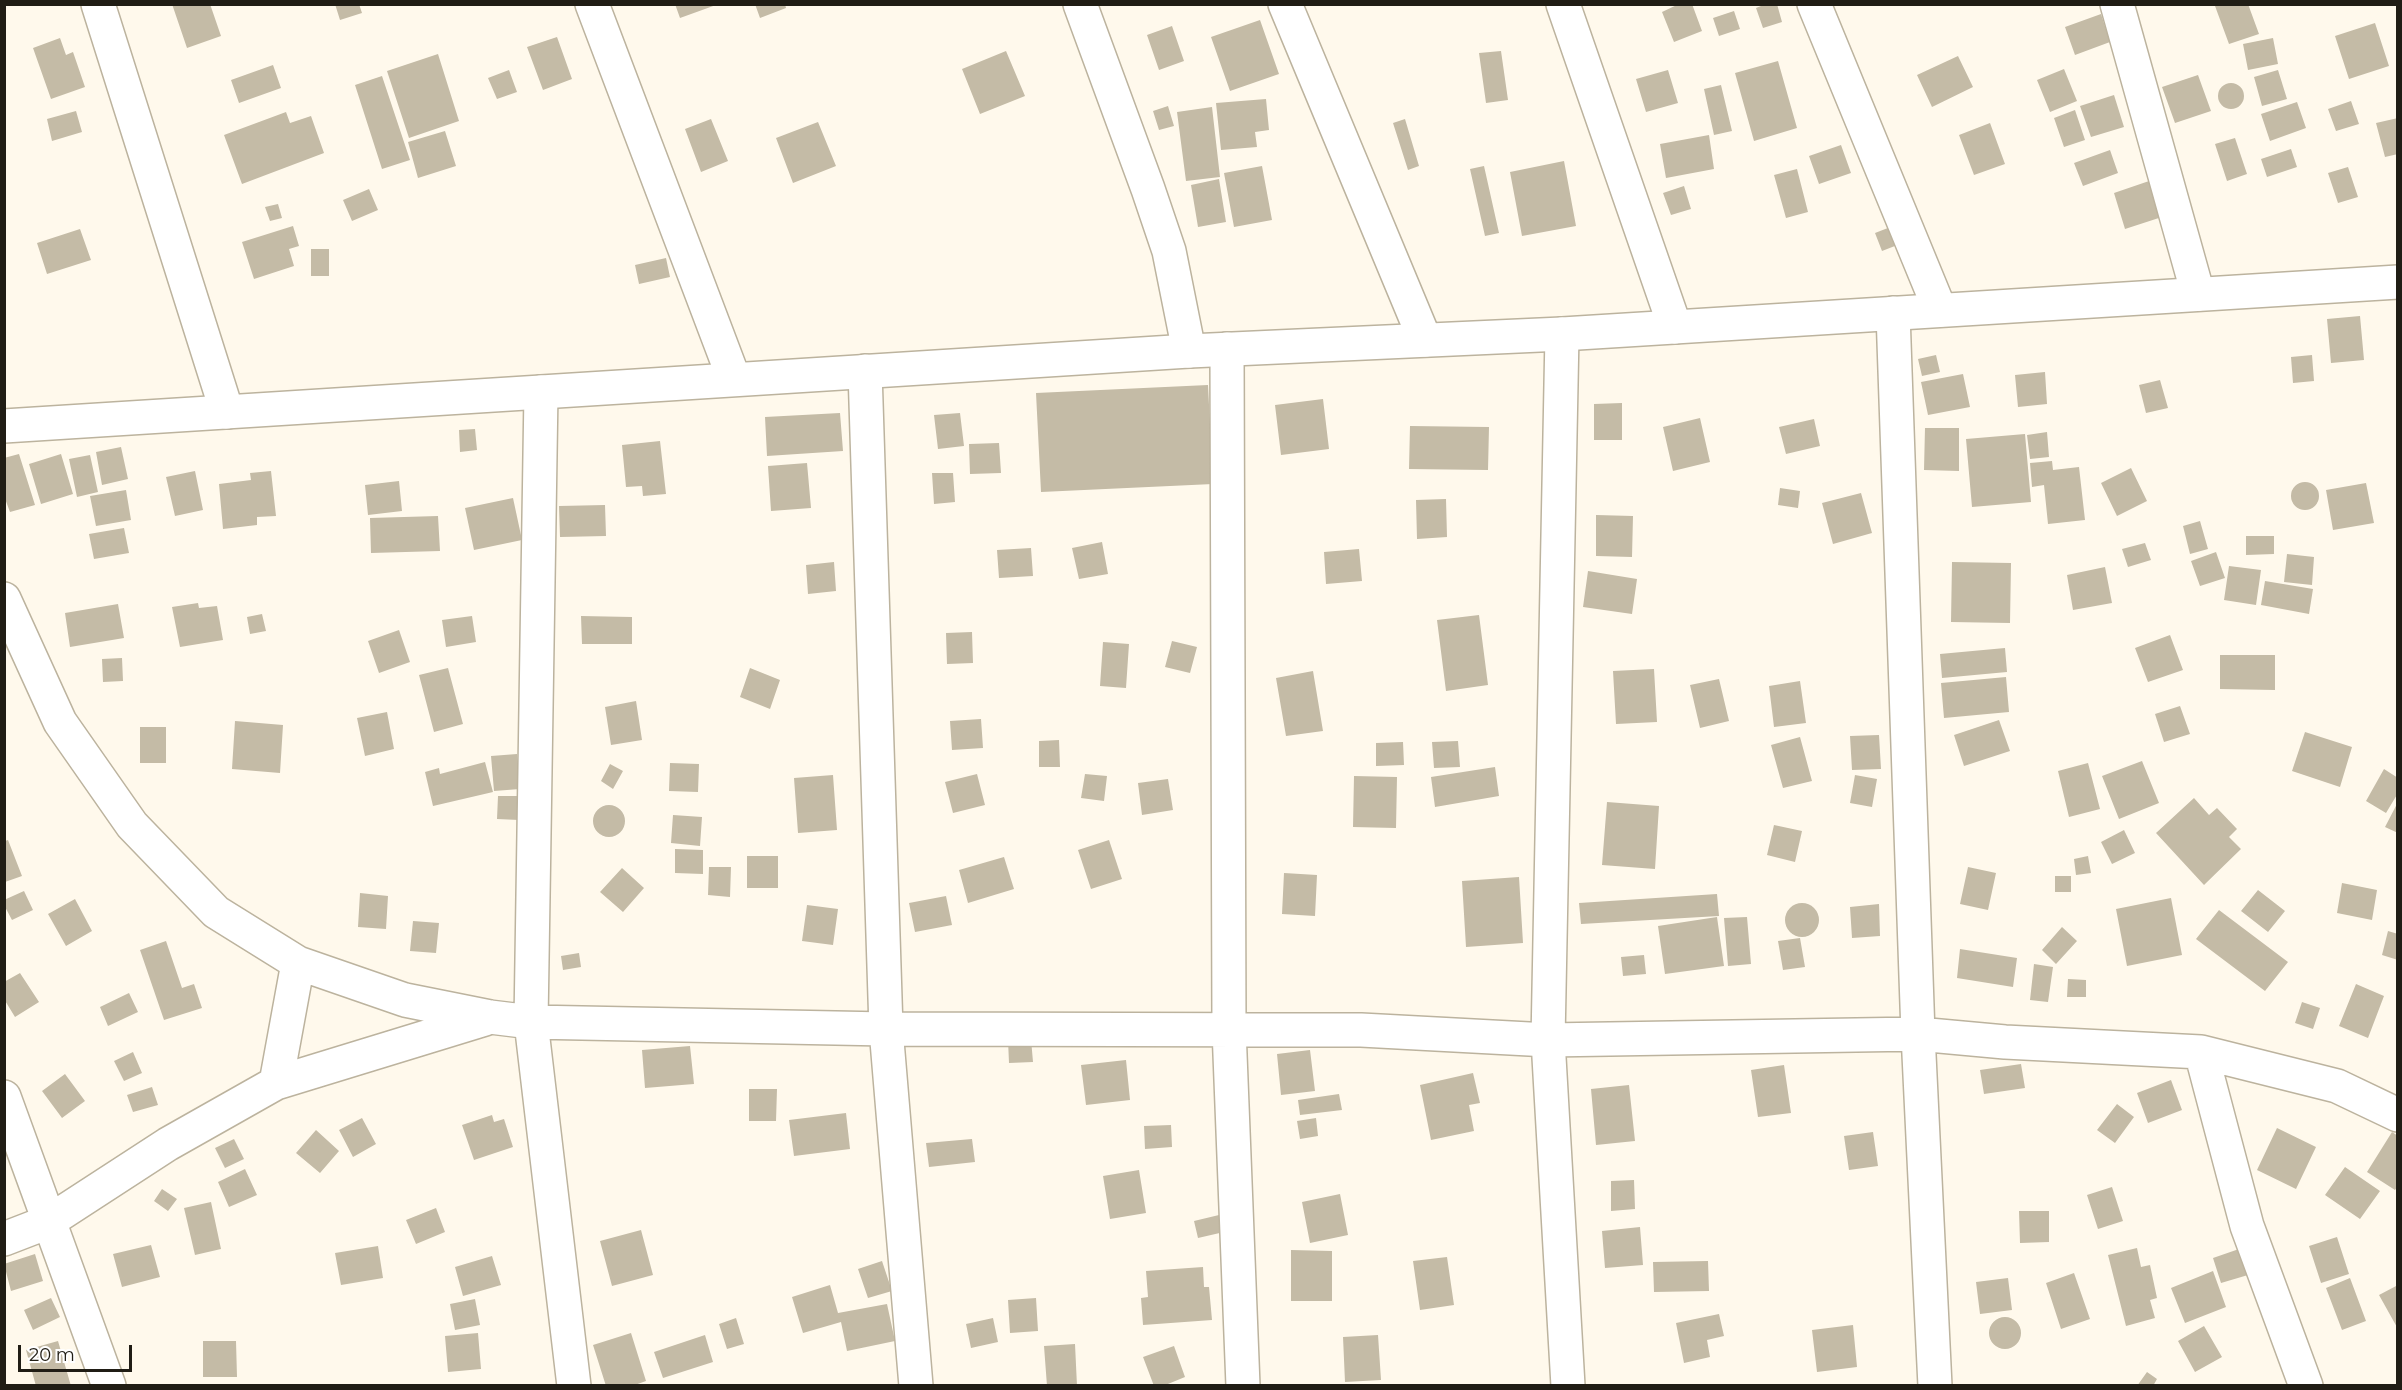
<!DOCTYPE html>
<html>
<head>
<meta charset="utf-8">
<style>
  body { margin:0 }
  #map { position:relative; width:2402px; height:1390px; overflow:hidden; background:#fff9ec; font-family:Montserrat,sans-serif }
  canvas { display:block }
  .frame { position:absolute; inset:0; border:6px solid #201d15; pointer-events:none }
  .scale { position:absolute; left:18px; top:1345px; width:114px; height:27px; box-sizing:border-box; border:3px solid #201d15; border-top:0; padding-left:8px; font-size:18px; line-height:21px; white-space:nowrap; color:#201d15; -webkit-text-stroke:4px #fff; paint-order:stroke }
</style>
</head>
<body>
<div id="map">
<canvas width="2402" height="1390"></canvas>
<div class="frame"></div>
<div class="scale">20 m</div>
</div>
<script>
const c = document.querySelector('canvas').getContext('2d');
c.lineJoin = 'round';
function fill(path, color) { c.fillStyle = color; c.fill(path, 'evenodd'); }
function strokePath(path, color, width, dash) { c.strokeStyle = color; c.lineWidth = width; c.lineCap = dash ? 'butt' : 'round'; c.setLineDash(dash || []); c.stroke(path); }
fill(new Path2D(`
  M172,4H210L221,36L187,48Z
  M335,4H359L362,13L340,20Z
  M675,4H716V5L680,18Z
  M755,4H785L786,8L760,18Z
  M1679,4H1692L1702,31L1674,42L1662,12Z
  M1766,4H1777L1782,22L1763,28L1756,8Z
  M2220,4H2248L2259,34L2229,44L2215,6Z
  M1734,11L1740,29L1719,36L1713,18Z
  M2101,14L2110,42L2075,55L2065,27Z
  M1260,20L1279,74L1230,91L1211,37Z
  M2375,23L2389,66L2349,79L2335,36Z
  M1172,26L1184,61L1159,70L1147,35Z
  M557,37L572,79L543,90L527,47Z
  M60,38L66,55L73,52L85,87L51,99L33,48Z
  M2273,38L2278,64L2248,70L2243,44Z
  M1006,51L1025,96L980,114L962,69Z
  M1501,51L1508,100L1486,103L1479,53Z
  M438,54L459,121L409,138L387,71Z
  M1958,56L1973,87L1932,107L1917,75Z
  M1778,61L1797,128L1754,141L1735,73Z
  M273,65L281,88L239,103L231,80Z
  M2064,69L2077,101L2050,112L2037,80Z
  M509,70L517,92L497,99L488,78Z
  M1668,70L1678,103L1646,112L1636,79Z
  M2278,70L2287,99L2262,106L2254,77Z
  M2198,75L2211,111L2175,123L2162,87Z
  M382,76L410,160L382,169L355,85Z
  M2218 96a13 13 0 1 1 26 0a13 13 0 1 1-26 0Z
  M1721,85L1732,131L1714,135L1704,89Z
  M2114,95L2124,127L2091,137L2080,106Z
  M1266,99L1269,130L1255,132L1257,147L1221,150L1216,103Z
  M2351,101L2359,124L2336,131L2328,109Z
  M2297,102L2306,128L2270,141L2261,114Z
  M1168,106L1174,126L1159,130L1153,111Z
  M1212,107L1220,177L1186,181L1177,112Z
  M2075,110L2085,140L2064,147L2054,118Z
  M76,111L82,132L52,141L47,119Z
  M286,112L290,123L311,116L324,153L242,184L224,135Z
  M2398,118V154L2385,157L2376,123Z
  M711,119L728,161L701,172L685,129Z
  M1405,119L1419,166L1408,170L1393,123Z
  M818,122L836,166L793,183L776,138Z
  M1990,123L2005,164L1974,175L1959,135Z
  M445,131L456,166L418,178L408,142Z
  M1709,135L1714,169L1666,178L1660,144Z
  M2235,138L2247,174L2227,181L2215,144Z
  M1841,145L1851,173L1819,184L1809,156Z
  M2291,149L2297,167L2267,177L2261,159Z
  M2110,150L2118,173L2083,186L2074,163Z
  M1564,161L1576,226L1522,236L1510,172Z
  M1262,166L1272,220L1234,227L1224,173Z
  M1484,166L1499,233L1485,236L1470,169Z
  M2348,167L2358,197L2338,203L2328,173Z
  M1797,169L1808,212L1786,218L1774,175Z
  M1219,179L1226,222L1198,227L1191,185Z
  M2152,180L2165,216L2125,229L2114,193Z
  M1684,186L1691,209L1671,215L1663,193Z
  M369,189L378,210L352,221L343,200Z
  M278,204L282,218L270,221L265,207Z
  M293,226L299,246L289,249L294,266L254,279L242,242Z
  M1893,226L1900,244L1882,251L1875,233Z
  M80,229L91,260L47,274L37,243Z
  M311,249H329V276H311Z
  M666,258L670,277L639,284L635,265Z
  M2360,316L2364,360L2331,363L2327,319Z
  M1936,355L1940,372L1922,376L1918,359Z
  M2312,355L2314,381L2293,383L2291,357Z
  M2045,372L2047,404L2018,407L2015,375Z
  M1963,374L1970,407L1928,415L1921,382Z
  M2160,380L2168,408L2146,413L2139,385Z
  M1208,385L1213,484L1041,492L1036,393Z
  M1323,399L1329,449L1281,455L1275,405Z
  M1622,403V440H1594V404Z
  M840,413L843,451L767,456L765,417Z
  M960,413L964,446L938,449L934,415Z
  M1700,418L1710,462L1673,471L1663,427Z
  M1814,419L1820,446L1786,454L1779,427Z
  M1410,426L1489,427L1488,470L1409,469Z
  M1925,428H1959V471L1924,470Z
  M475,429L477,450L460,452L459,430Z
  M2047,432L2049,457L2030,459L2027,435Z
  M2025,434L2031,502L1972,507L1966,439Z
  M660,441L666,494L643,496L642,486L626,487L622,445Z
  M999,443L1001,473L970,474L969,444Z
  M121,447L128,479L102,485L96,452Z
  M19,454L35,505L10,512L4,496V458Z
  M61,454L73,494L41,504L29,464Z
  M90,455L98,492L77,497L69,459Z
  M2052,461L2053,470L2079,467L2085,520L2048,524L2044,485L2032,487L2030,463Z
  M807,463L811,508L771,511L768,466Z
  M2131,468L2147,501L2117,516L2101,483Z
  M195,471L203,510L175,516L166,477Z
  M271,471L276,516L257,517V525L223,529L219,484L251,480L250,473Z
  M932,473H953L955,502L934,504Z
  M399,481L402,511L368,515L365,485Z
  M2291 496a14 14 0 1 1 28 0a14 14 0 1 1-28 0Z
  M2366,483L2374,523L2333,530L2326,490Z
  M1780,488L1800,491L1798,508L1778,505Z
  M126,490L131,520L96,526L90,496Z
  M1861,493L1872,533L1833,544L1822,503Z
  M513,498L522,540L474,550L465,508Z
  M1446,499L1447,537L1417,539L1416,500Z
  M605,505L606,536L560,537L559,506Z
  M1596,515L1633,516L1632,557L1596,556Z
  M438,516L440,551L371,553L370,518Z
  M2200,521L2208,549L2190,554L2183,526Z
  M124,528L129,553L94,559L89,534Z
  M2246,536H2274V554L2246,555Z
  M1102,542L1108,574L1079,579L1072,548Z
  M2145,543L2151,560L2128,567L2122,549Z
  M1031,548L1033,576L999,578L997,550Z
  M1359,549L1362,581L1326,584L1324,552Z
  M2216,552L2225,578L2200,586L2191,561Z
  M2287,554L2314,557L2312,585L2284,582Z
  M834,562L836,591L808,594L806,565Z
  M1952,562L2011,563L2010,623L1951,622Z
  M2229,566L2261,570L2256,605L2224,600Z
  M2105,567L2112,603L2073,610L2067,575Z
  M1588,571L1637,579L1632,614L1583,607Z
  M2265,581L2313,589L2309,614L2261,605Z
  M198,603L199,608L217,606L223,640L180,647L172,607Z
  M118,604L124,638L70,647L65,613Z
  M262,614L266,631L250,634L247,617Z
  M1479,615L1488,685L1446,691L1437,620Z
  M472,616L476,642L446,647L442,620Z
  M581,616L632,617V644H582Z
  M399,630L410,662L379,673L368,641Z
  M972,632L973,663L947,664L946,633Z
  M2170,635L2183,670L2148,682L2135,648Z
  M1172,641L1197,647L1190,673L1165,667Z
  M1103,642L1129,644L1126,688L1100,686Z
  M2005,648L2007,672L1942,678L1940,654Z
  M2220,655H2275V690L2220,689Z
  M122,658L123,681L103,682L102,659Z
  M448,668L463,724L434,732L419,675Z
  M750,668L780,680L770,709L740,697Z
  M1654,669L1657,722L1616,724L1613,671Z
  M1313,671L1323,731L1286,736L1276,678Z
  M2006,677L2009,712L1944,718L1941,683Z
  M1719,679L1729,721L1700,728L1690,685Z
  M1800,681L1806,723L1774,727L1769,686Z
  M636,701L642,740L611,745L605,707Z
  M2180,706L2190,734L2164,742L2155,714Z
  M387,712L394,749L365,756L357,718Z
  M981,719L983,748L952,750L950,721Z
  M1999,720L2010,751L1964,766L1954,735Z
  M235,721L283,725L280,773L232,769Z
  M140,727H166V763H140Z
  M2305,732L2352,747L2340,787L2292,771Z
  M1879,735L1881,769L1852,770L1850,736Z
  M1800,737L1812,781L1783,788L1771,745Z
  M1059,740L1060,767H1039V741Z
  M1458,741L1460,767L1434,768L1432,742Z
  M1403,742L1404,765L1376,766V743Z
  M517,754L520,789L494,791L491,756Z
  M2142,761L2159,803L2119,819L2102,776Z
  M485,762L493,792L433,806L425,772L439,768L440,774Z
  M670,763L699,764L698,792L669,791Z
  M2088,763L2100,809L2069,817L2058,771Z
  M610,764L623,771L613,789L601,781Z
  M1495,767L1499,796L1435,807L1431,777Z
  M2384,769L2398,778V793L2386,813L2366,801Z
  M977,774L985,805L953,813L945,782Z
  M1085,774L1107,776L1104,801L1081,798Z
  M833,775L837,830L798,833L794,778Z
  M1855,775L1877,779L1872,807L1850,803Z
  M1354,776L1397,777L1396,828L1353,827Z
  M1168,779L1173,810L1142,815L1138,783Z
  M498,796H519V820L497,819Z
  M2194,798L2209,815L2217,808L2237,829L2229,837L2241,849L2204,885L2156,833Z
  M1607,802L1659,806L1655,869L1602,865Z
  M2398,802V833L2385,827Z
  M593 821a16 16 0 1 1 32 0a16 16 0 1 1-32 0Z
  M673,815L702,817L700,846L671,843Z
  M1774,825L1802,831L1795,862L1767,855Z
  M2124,830L2135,853L2112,864L2101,842Z
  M8,840L22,876L5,882V841Z
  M1109,840L1122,879L1091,889L1078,850Z
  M675,849L703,850V874L675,873Z
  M747,856H778V888H747Z
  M2088,856L2091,873L2076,875L2074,859Z
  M1004,857L1014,889L968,903L959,870Z
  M709,867H731L730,897L708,895Z
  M1968,867L1996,873L1988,910L1960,904Z
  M622,868L644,888L623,912L600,892Z
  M1284,873L1317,875L1315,916L1282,914Z
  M2055,876H2071V892H2055Z
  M1519,877L1523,943L1466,947L1462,881Z
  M2342,883L2377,890L2372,920L2337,913Z
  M2258,890L2285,911L2268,932L2241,911Z
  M24,891L33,910L12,920L4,905V900Z
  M360,893L388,896L386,929L358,927Z
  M1717,894L1719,916L1581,924L1579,903Z
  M946,896L952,925L915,932L909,903Z
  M2171,898L2182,955L2127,966L2116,909Z
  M75,899L92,931L66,946L48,914Z
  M1785 920a17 17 0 1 1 34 0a17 17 0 1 1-34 0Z
  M1879,904L1880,936L1852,938L1850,907Z
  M807,905L838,909L833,945L802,941Z
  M2219,910L2288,962L2265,991L2196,939Z
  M1717,917L1724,966L1665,974L1658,926Z
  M1747,917L1751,964L1728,966L1724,918Z
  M413,921L439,923L436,953L410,951Z
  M2062,927L2077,941L2056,964L2042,950Z
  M2388,931L2398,934V960L2382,955Z
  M1800,938L1805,967L1783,970L1778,941Z
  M166,941L182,988L194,984L202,1008L164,1020L140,950Z
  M1960,949L2017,958L2013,987L1957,978Z
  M579,953L581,967L563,970L561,956Z
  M1644,955L1646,974L1623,976L1621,957Z
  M2034,964L2053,967L2048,1002L2030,1000Z
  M20,973L39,1002L15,1017L4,999V982Z
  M2068,979L2086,980V997H2067Z
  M2356,984L2384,996L2368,1038L2339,1026Z
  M129,993L138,1012L108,1026L100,1007Z
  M2302,1002L2320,1008L2313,1029L2295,1023Z
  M1031,1039L1033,1062L1009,1063L1008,1040Z
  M690,1046L694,1084L645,1088L642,1050Z
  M1310,1050L1315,1091L1281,1095L1277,1054Z
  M133,1052L142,1073L124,1081L114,1061Z
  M1126,1060L1130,1100L1086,1105L1081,1065Z
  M2021,1064L2025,1088L1984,1094L1980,1070Z
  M1784,1065L1791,1113L1758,1117L1751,1070Z
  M1473,1073L1480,1103L1469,1105L1474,1131L1431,1140L1420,1085Z
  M65,1074L85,1101L62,1118L42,1091Z
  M2171,1080L2182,1110L2148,1123L2137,1093Z
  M1629,1085L1635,1141L1596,1145L1591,1089Z
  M152,1087L158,1105L133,1112L127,1095Z
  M749,1089H777L776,1121H749Z
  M1339,1094L1342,1110L1300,1115L1298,1100Z
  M2117,1104L2134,1117L2115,1143L2097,1130Z
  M846,1113L850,1149L794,1156L789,1120Z
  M492,1115L494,1122L504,1119L513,1147L474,1160L462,1125Z
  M362,1118L376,1144L353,1157L339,1130Z
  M1316,1118L1318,1136L1300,1139L1297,1121Z
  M1171,1125L1172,1147L1145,1149L1144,1126Z
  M2277,1128L2316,1147L2296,1189L2257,1170Z
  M316,1130L339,1151L320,1173L296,1153Z
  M1873,1132L1878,1166L1849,1170L1844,1136Z
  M2392,1132L2398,1136V1186L2395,1190L2367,1172Z
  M234,1139L244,1159L225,1168L215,1148Z
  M972,1139L975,1162L929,1167L926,1143Z
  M2345,1167L2380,1191L2360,1219L2325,1195Z
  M245,1169L257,1195L229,1207L218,1182Z
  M1139,1170L1146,1213L1110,1219L1103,1176Z
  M1634,1180L1635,1209L1611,1211V1181Z
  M2112,1187L2123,1221L2098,1229L2087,1195Z
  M162,1189L177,1199L168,1211L154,1201Z
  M1340,1194L1348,1235L1310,1243L1302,1202Z
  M211,1202L221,1249L195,1255L184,1208Z
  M436,1208L445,1232L416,1244L406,1220Z
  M2019,1211H2049V1242L2020,1243Z
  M1219,1215L1224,1232L1198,1238L1194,1221Z
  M1640,1227L1643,1265L1605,1268L1602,1231Z
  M641,1230L653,1275L612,1286L600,1241Z
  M2337,1237L2349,1274L2321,1283L2309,1246Z
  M151,1245L160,1277L122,1287L113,1254Z
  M378,1246L383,1278L341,1285L335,1253Z
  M2137,1248L2141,1267L2150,1265L2157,1298L2150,1300L2155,1318L2126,1326L2108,1255Z
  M2239,1249L2248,1275L2221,1283L2213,1258Z
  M1291,1250L1332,1251V1301H1291Z
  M35,1254L43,1281L11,1291L4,1264Z
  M492,1256L501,1285L463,1296L455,1267Z
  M1447,1257L1454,1305L1420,1310L1413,1261Z
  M882,1261L892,1291L868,1298L858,1269Z
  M1708,1261L1709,1291L1654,1292L1653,1262Z
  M1203,1267L1204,1287H1209L1212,1320L1143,1325L1141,1298L1148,1297L1146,1271Z
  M2213,1271L2226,1307L2185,1323L2171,1288Z
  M2074,1273L2090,1319L2061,1329L2046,1283Z
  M2008,1278L2012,1310L1980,1314L1976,1282Z
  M2350,1278L2366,1321L2342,1330L2326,1288Z
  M830,1285L838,1313L887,1304L895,1341L847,1351L841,1322L803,1333L792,1297Z
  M2398,1285V1329L2379,1295Z
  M51,1298L60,1317L33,1330L24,1310Z
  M1036,1298L1038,1331L1010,1333L1008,1300Z
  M475,1299L480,1325L455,1330L450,1304Z
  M1719,1314L1724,1336L1707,1340L1710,1357L1684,1363L1676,1323Z
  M1989 1333a16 16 0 1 1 32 0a16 16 0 1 1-32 0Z
  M736,1318L744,1344L727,1349L719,1324Z
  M993,1318L998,1342L971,1348L966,1324Z
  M1853,1325L1857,1367L1817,1372L1812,1330Z
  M2204,1326L2222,1357L2195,1372L2178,1341Z
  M478,1333L481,1369L448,1372L445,1336Z
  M631,1333L646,1381L632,1386H606L593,1345Z
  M705,1335L713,1362L663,1378L654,1352Z
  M1378,1335L1381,1380L1345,1382L1343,1337Z
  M58,1341L71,1386H36L26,1350Z
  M203,1341H236L237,1377H203Z
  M1075,1344L1077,1386H1047L1044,1346Z
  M1174,1346L1185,1377L1163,1386H1154L1143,1357Z
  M2147,1372L2157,1379L2153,1386H2137Z`), '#c4bba6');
const street = new Path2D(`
  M98,4L227,412
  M592,4L734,379
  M1080,4L1148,189L1169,251L1189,351
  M1285,4L1425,340
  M1563,4L1675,327
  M1814,4L1940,310
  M2117,4L2198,294
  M1893,313L1918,1034L1935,1386
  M1562,334L1548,1040L1568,1386
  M1227,349L1229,1029L1243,1386
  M865,371L886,1029L916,1386
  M541,392L531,1022L574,1386
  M4,599L60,722L132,825L216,912L298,963L405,1000L490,1017L531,1022L886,1029L1361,1030L1548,1040L1918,1034L2005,1042L2201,1052L2337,1086L2398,1115
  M2201,1052L2247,1226L2306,1386
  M276,1083L298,963
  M4,1097L109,1386
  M4,1239L48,1222L168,1144L276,1083L485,1019`);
const secondary = new Path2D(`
  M4,426L1189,351L1562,334L2398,282`);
strokePath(street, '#bcb39e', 36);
strokePath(secondary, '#bcb39e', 36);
strokePath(street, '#fff', 33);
strokePath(secondary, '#fff', 33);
</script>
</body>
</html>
